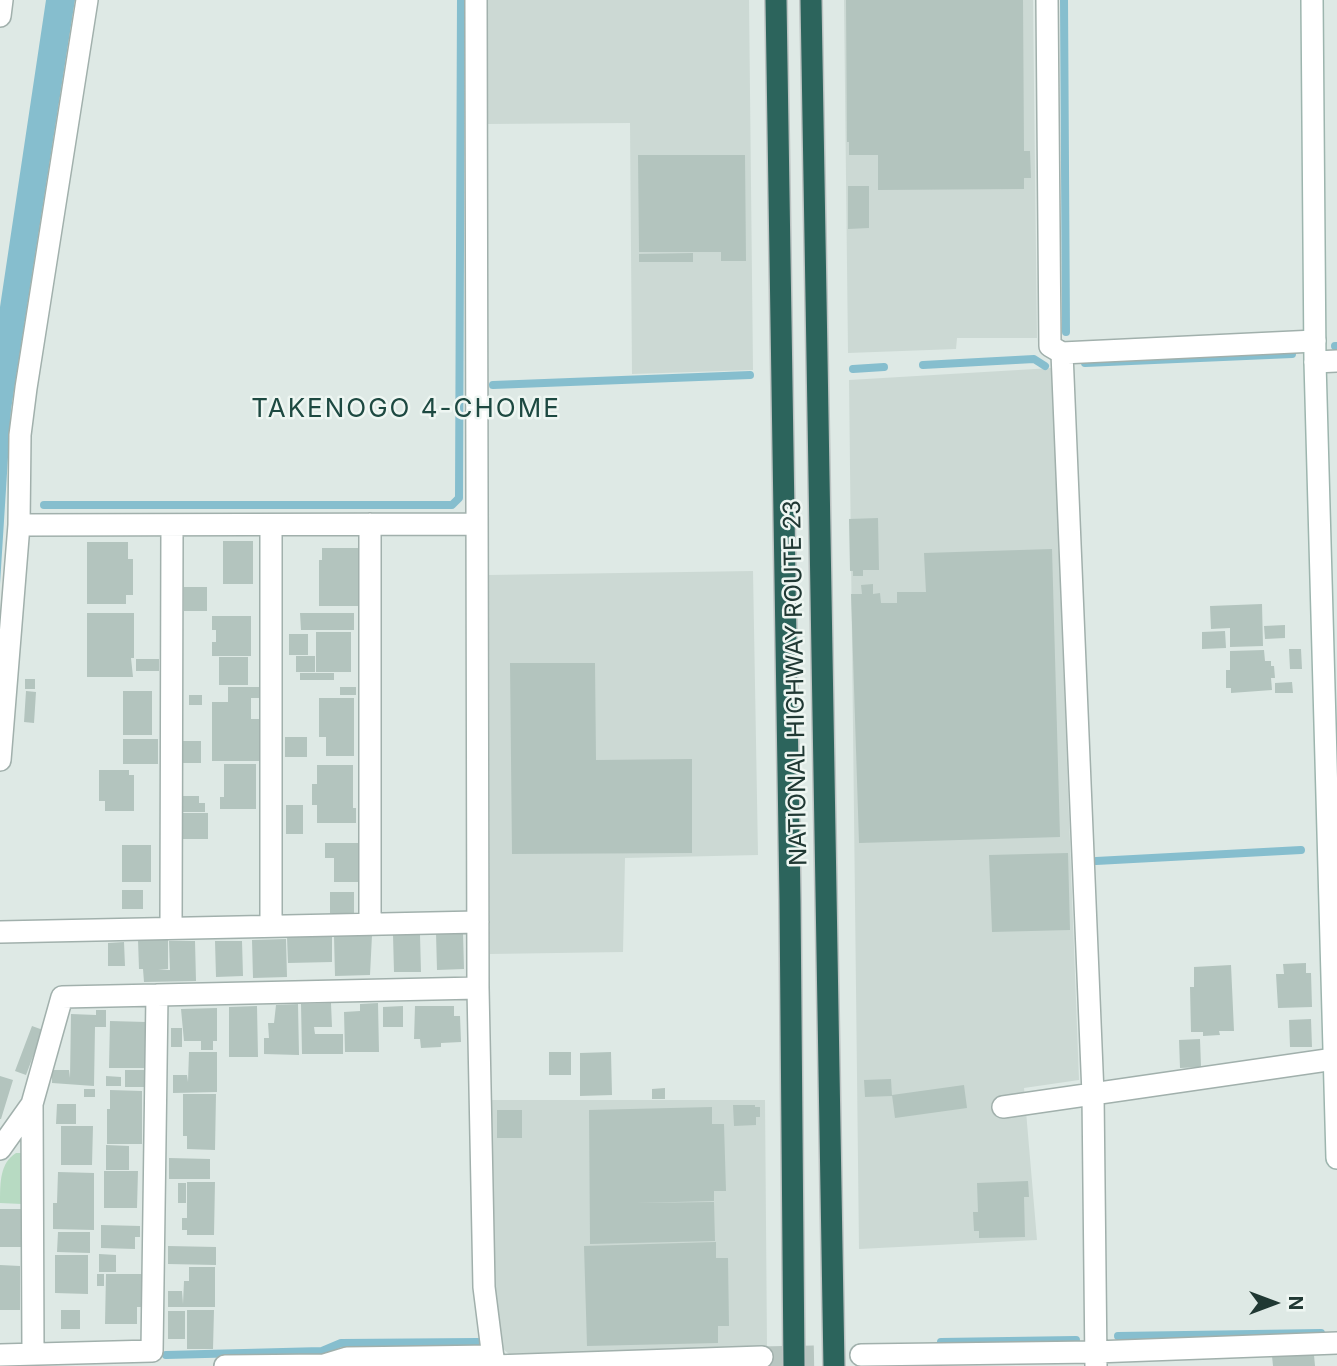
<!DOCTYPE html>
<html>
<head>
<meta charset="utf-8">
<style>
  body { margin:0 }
  #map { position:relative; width:1337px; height:1366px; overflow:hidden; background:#dee9e5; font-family:Inter,sans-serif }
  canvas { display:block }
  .north { position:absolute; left:1239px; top:1268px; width:70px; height:70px; -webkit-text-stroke:5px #eef6f2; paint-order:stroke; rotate:90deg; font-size:19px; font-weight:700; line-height:28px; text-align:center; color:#203833 }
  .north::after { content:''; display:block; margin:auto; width:24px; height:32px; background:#203833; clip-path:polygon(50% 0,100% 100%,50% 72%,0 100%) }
</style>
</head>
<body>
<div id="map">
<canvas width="1337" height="1366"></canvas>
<div class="north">N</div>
</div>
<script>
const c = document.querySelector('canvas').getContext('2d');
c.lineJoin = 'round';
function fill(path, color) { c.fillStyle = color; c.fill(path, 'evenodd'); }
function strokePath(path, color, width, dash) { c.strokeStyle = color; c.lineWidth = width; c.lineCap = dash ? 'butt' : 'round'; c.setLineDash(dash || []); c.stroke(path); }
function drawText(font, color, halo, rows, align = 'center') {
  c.font = font + ' Inter,sans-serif'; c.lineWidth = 5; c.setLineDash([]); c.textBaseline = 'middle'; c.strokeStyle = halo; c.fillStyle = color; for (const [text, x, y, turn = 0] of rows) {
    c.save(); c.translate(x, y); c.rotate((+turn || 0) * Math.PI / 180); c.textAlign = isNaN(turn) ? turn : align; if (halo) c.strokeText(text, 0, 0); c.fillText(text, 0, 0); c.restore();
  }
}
fill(new Path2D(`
  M487,0H749L753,370L632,374L630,123L486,124Z
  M844,0H1033L1037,338H957L956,349L848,353Z
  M1052,368L1079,1080L1024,1088L1037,1240L859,1249L849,380Z
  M753,571L758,855L625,858L623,952L490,954L489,575Z
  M491,1100H765L767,1347L509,1354L502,1348L495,1286Z`), '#ccd9d4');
fill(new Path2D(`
  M16,1153H22V1204L0,1203C0,1182 0,1163 16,1153Z`), '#b7dac2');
fill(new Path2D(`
  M46,0H75L11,410L0,584V307Z`), '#86bece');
strokePath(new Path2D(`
  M1064,0L1066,332
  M1335,346H1337
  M1085,363L1292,354
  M923,365L1034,359L1045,366
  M853,369L884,367
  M493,385L750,375
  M44,505H452L459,498L461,0
  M1096,861L1301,850
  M1118,1336L1321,1333
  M941,1342L1076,1340
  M166,1355L322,1351L341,1343L478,1342`), '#86bece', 8);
fill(new Path2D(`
  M846,0H1023L1024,151H1030L1031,178H1024V189L878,190V155H849V142H847Z
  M638,155H745L746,261H721V252H639Z
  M848,186H869V228L848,229Z
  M693,253V262H639V254Z
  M878,518L879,570H863V576H853V571H850L849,519Z
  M223,541H253V584H223Z
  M87,542H128V559H133V595H126V604H87Z
  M322,548H359V606H319V560H322Z
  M1052,549L1060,837L859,843L851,594H862L861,585L873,584V594L880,593L881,603H897V592H926L924,553Z
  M184,587H207V611H184Z
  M1262,604L1263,646L1230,647V628L1211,629L1210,606Z
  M87,613H134V658H131L133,677H87Z
  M300,613H354V630H301Z
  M212,616H251V656H212V642H216V630H212Z
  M1285,625V638L1265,639L1264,626Z
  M1225,631L1226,648L1202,649V632Z
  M316,632H351V672H316Z
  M289,634H308V655H289Z
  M1289,649H1301L1302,669H1290Z
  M1264,650L1265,661H1271V666H1274L1275,678H1271L1272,690L1231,693V688H1226V670H1230V651Z
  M296,656H315V672H296Z
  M219,657H248V685H219Z
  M136,659H159V671H136Z
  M510,663H595L596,760L692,759V853L512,854Z
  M300,673H334V680H300Z
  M25,679H35V689H25Z
  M1292,682L1293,693H1275V683Z
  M228,687H261V698H251V719H259V761H212V702H228Z
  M340,687H356V695H340Z
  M26,691L36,692L34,723L24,722Z
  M123,691H152V735H123Z
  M189,695H202V705H189Z
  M319,698H354V756H326V737H319Z
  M285,737H307V757H285Z
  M123,739H158V764H123Z
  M183,741H201V763H183Z
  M224,764H256V809H220V797H224Z
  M317,765H353V808H356V823H317V805H312V784H317Z
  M99,770H129V775H134V811H105V801H99Z
  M181,796H199V803H205V812H181Z
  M286,805H303V834H286Z
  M182,813H208V839H182Z
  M325,843H358V882H334V858H325Z
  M122,845H151V882H122Z
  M1068,853L1070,930L992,932L989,855Z
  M122,890H143V909H122Z
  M330,892H354V913H330Z
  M436,933H463L464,969L437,970Z
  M372,935L370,975L335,976L334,936Z
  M393,935H420L421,972H394Z
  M332,936V962L288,963L287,937Z
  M168,939V969L158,970H170L169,941H195L196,981L144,982L143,969H139L138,940Z
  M286,939L287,977L253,978L252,940Z
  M215,941H242L243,976L216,977Z
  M124,942L125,966H108V943Z
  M1306,963V973H1311L1312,1007L1278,1008L1276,974H1284L1283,964Z
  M1231,965L1234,1031H1219L1220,1035L1203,1036V1032H1191L1190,987H1194V967Z
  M331,1003L332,1027H314L315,1034H343V1054H302L301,1004Z
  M378,1003L379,1052H345L344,1012L360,1011V1004Z
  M298,1004L299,1055L264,1054V1038H269L268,1023H274L276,1005Z
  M257,1006L258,1057H229V1007Z
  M403,1006V1027H383V1007Z
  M415,1006H454V1016H460L461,1042L441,1043V1047L421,1048L420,1039H414Z
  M217,1008V1041H213V1050H201V1041H184L181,1009Z
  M96,1010H106V1027H95L94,1086L52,1083V1070H69L70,1078L71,1014L96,1015Z
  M1311,1019L1312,1047H1290L1289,1020Z
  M110,1021L146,1022V1068H109Z
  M32,1026L43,1030L26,1075L15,1071Z
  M171,1028H182V1047H171Z
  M1200,1039L1201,1067L1180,1068L1179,1040Z
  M189,1052H217V1092L173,1093V1075H187L188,1082Z
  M549,1052H571V1075H549Z
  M611,1052L612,1095L580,1096V1053Z
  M125,1070H146V1087H125Z
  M0,1076L13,1080L1,1119H0Z
  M106,1076L121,1077V1086H106Z
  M891,1079L892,1096L865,1097L864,1080Z
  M964,1085L967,1108L895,1118L892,1095Z
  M665,1088V1099H652V1089Z
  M84,1089H95V1097H84Z
  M110,1090L142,1091V1144H107V1109H110Z
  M183,1094H216L215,1150L187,1149V1136H183Z
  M57,1104H76V1124H56Z
  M733,1105H755V1107H760V1117H756V1125L734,1126Z
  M712,1107V1124H724L726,1191H714V1201L636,1203L714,1202L715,1241L590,1244L589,1110Z
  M497,1110H522V1138H497Z
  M61,1126H93L92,1165H61Z
  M106,1145L129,1146V1170H106Z
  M169,1158L210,1159V1179H169Z
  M104,1171H138L137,1208H104Z
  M58,1172L94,1173V1230L53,1229V1203H57Z
  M1028,1181L1029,1197H1024L1025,1237L979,1238V1231H974L973,1212H978L977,1183Z
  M187,1182H215L214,1235H187V1230H182V1218H187Z
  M178,1183H186V1203H178Z
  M0,1209H22L21,1247H0Z
  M101,1225L140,1226V1237H135V1249L101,1248Z
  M58,1232H90V1253L57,1252Z
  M716,1242V1258H728L729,1326H718V1343L587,1346L584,1246Z
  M168,1246L216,1247V1265L168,1264Z
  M99,1254L116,1255V1272H99Z
  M55,1255H88V1294L55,1293Z
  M0,1265L20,1266V1310H0Z
  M189,1267H215V1307H168V1291H182L183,1304L184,1281H189Z
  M97,1274H104V1286H97Z
  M106,1274H142L141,1307H137V1324H105Z
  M61,1310H80V1329H61Z
  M187,1310H214L213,1349H187Z
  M168,1311H185V1339H168Z
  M1314,1355L1315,1366H1273L1272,1356Z`), '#b3c4be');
strokePath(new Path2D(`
  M762,1357L861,1355`), '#b8c6c1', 21, [21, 10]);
const street = new Path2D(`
  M476,0L478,988L484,1287L494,1366
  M1047,0L1050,346L1062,353L1315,341
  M0,16L2,0
  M1062,353L1093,1094L1096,1366
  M1315,362L1337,361
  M19,525L477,524
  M271,525V926
  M0,760L19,525L20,435L26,388L87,0
  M370,924V524
  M171,928L172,525
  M0,932L478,922
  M32,1104L33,1354
  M1003,1107L1334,1059
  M0,1149L32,1104L62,997L157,995
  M0,1355L152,1351L157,995L478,988
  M861,1355L1095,1352L1337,1343
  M225,1366L324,1365L347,1358L493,1356
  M494,1366L762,1357`);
const secondary = new Path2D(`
  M1312,0L1315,362L1337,1158`);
const highway = new Path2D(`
  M776,0L790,900L794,1366
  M811,0L834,1366`);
strokePath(street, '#a1b0ac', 24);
strokePath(secondary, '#9db5ae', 24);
strokePath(highway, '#bcc3c2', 24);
strokePath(street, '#fff', 21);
strokePath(secondary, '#fff', 21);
strokePath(highway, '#2c645c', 21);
drawText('24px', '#203833', '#eef6f2', [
  ["NATIONAL HIGHWAY ROUTE 23",796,683,-91]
]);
c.letterSpacing = '2px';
drawText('26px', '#1d4941', '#eef6f2', [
  ["TAKENOGO 4-CHOME",406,409]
]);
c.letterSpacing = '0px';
</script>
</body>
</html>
